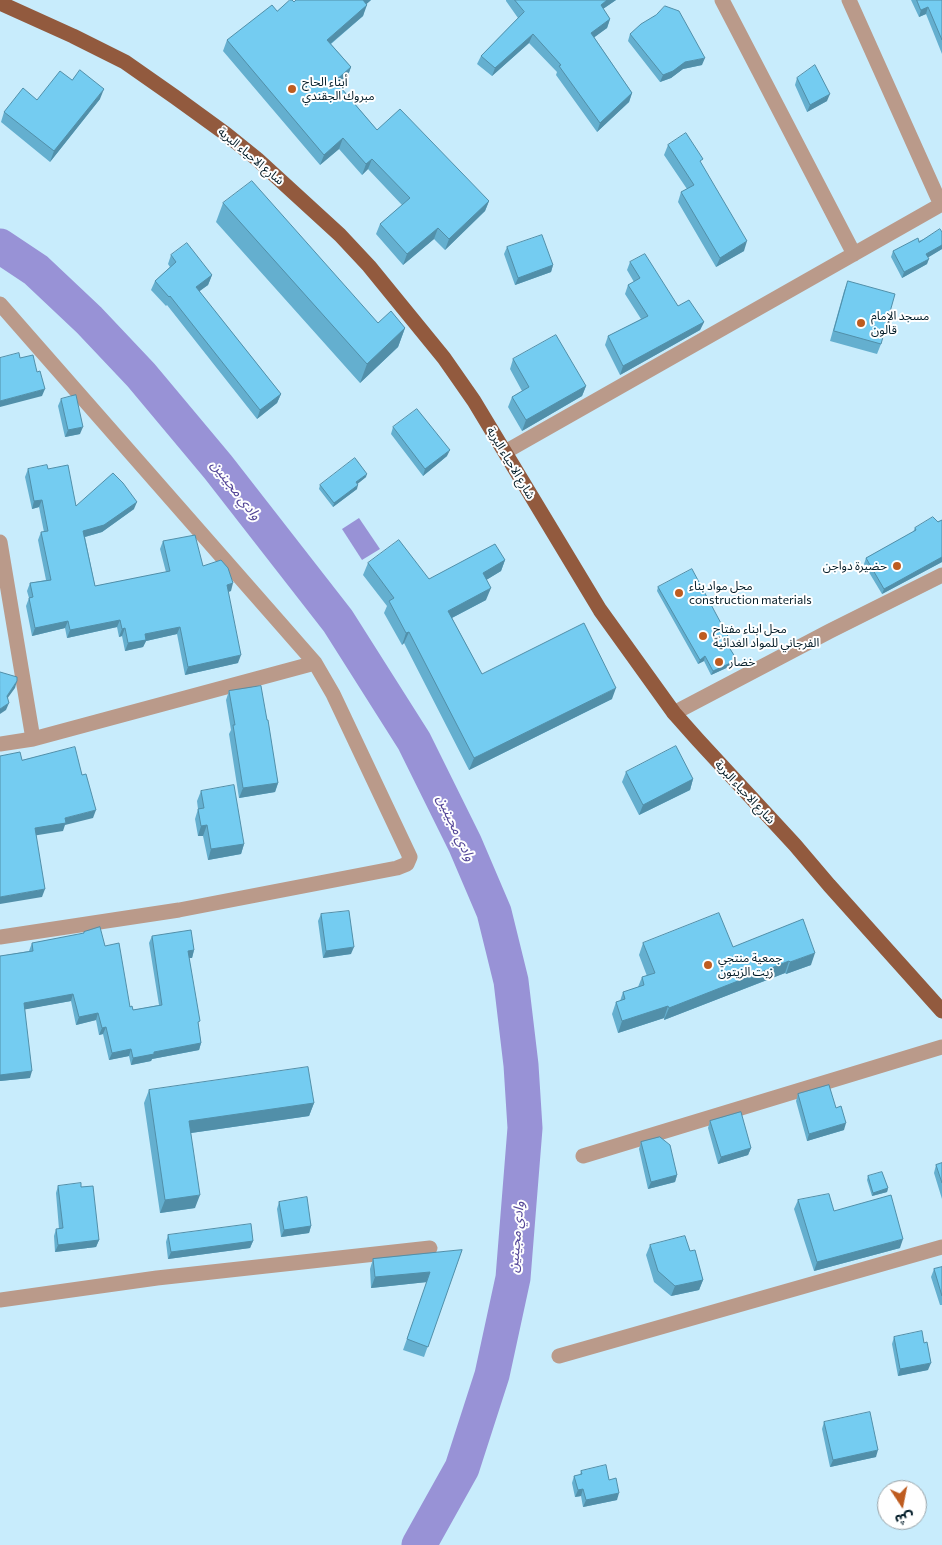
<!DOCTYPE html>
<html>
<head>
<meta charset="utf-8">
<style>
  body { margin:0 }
  #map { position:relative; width:942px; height:1545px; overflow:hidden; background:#c8ecfc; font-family:Commissioner,"Noto Sans Arabic",sans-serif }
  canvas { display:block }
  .north { position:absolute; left:877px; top:1480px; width:50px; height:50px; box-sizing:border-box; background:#fff; border:1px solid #99a3a8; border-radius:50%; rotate:169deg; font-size:14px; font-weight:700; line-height:20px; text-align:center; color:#001a26 }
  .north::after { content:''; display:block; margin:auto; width:18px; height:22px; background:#be5c20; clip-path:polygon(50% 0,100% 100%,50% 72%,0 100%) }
</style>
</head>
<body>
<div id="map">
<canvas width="942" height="1545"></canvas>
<div class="north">ش</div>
</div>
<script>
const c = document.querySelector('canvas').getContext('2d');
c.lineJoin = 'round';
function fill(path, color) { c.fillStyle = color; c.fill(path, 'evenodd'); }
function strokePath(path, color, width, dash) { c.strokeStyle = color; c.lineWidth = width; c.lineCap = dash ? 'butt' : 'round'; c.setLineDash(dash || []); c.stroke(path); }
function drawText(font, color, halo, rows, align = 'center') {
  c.font = font + ' Commissioner,"Noto Sans Arabic",sans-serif'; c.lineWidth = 4; c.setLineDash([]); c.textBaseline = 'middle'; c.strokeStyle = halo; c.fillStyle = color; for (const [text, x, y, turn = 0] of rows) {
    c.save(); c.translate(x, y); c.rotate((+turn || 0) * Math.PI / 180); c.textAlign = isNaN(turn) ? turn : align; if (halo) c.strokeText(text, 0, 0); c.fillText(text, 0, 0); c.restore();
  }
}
fill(new Path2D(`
  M359,518L380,549L362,560L342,529Z`), '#9892d6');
strokePath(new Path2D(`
  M0,246L36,270L89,320L141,375L218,467L338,621L414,741L465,844L494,912L511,981L521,1065L525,1128L513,1278L492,1375L462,1468L419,1545`), '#9892d6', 35);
strokePath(new Path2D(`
  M722,0L854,254
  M849,0L941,205
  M0,304L315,663L333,694L410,857L407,864L397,868L179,910L0,937
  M505,452L942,204
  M0,542L33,739
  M674,713L830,631L942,575
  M0,744L33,739L315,663
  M583,1156L942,1047
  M0,1300L157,1278L430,1248
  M559,1356L942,1247`), '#ba9a8a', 15);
strokePath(new Path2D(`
  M0,3L73,36L125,62L175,97L226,134L257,159L340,235L369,266L444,358L474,401L600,610L674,713L698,740L795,845L829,885L942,1011`), '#925a3e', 15);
fill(new Path2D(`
  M296,0H371L366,4L363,16L331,44L351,67L347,78L339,85L377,130L489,201L485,211L445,250L434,239L403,265L376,234L380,224L402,205L368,169L362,175L339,149L320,165L223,51L227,40L277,11L294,2Z
  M506,0H616L603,9L610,19L607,28L594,37L632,93L629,102L597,132L556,75L557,72L529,43L492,76L477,64L481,56L518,18L506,1Z
  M911,0H942V54L926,14L919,17Z
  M630,34L702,65L683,69L671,78L660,82L628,41Z
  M797,78L827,101L807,112L795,85Z
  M72,80L100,99L50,162L1,122L4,112L37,100Z
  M668,145L701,163L744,251L716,267L678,202L681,192L687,189L664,155Z
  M223,203L378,323L405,328L398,347L360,383L216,222Z
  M942,232V249L928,257L927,264L902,278L891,257L893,251Z
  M507,247L553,265L551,272L515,285L504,254Z
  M171,255L212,275L208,285L199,291L281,394L277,403L257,419L167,305L166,306L151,290L155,281L170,267L168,264Z
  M630,262L678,306L704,322L700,330L620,375L605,345L608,336L641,319L625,294L628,285L634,282L627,270Z
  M848,281L881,344L877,354L830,341L844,291Z
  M513,359L586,386L582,396L522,431L508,407L512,397L522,391L510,369Z
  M61,399L80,434L65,437L58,406Z
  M393,427L447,456L423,476L391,434Z
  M28,469H48L76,506L134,509L102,532L85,537L95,586L166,572L160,549L163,541L203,566L231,591L228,592L238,663L185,675L177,634L146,641L143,647L125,651L122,636L119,637L117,627L67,638L65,628L32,636L26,606L29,598L27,591L30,583L46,580L38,540L41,532H44L39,507L32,509L25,477Z
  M366,477L357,484V489L333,507L319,489L320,485Z
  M942,520V562L882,594L864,564L866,558L913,532L915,528Z
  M505,560L501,571L486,580V600L452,618L482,674L612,699L469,770L404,643L402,645L384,613L387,606L363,575L368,563L429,579Z
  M658,587L729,647L737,660L735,664L711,675L704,661L698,664L657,591Z
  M229,691L267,720L278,783L275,792L239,798L229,734L231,730L226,700Z
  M626,772L693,779L690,790L639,815L622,782Z
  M201,791L244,844L241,854L208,860L203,836H198L195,819L198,809L197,801Z
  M321,914L351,954L323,958L318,921Z
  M84,932L105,946L130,1007L133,1010L159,1005L149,943L152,936L194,950L192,958H189L201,1043L199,1050L152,1059L151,1061L131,1065L129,1056L109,1060L103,1034L99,1035L96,1020L76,1025L71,1001L25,1009L30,1078L0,1081V956L29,951L32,943L83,934Z
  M643,943L733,947L811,965L786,974L785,973L664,1020V1018L618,1033L612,1014L616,1002L620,1001L623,992L638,987L642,977L647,976L639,955Z
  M149,1090L314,1103L309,1116L191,1133L195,1208L160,1213L144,1103Z
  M798,1094L836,1108L844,1130L807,1141L796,1101Z
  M710,1121L751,1148L748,1155L718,1164L708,1128Z
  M641,1142L677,1175L675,1182L648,1189L639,1149Z
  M942,1163V1199L934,1173L936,1165Z
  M868,1176L888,1188L887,1192L872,1196L867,1180Z
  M58,1186L99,1240L96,1247L55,1252L54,1236L56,1229H59L56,1193Z
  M798,1200L834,1211L900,1248L814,1271L794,1209Z
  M279,1202L311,1226L309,1233L281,1237L277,1209Z
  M168,1235L253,1241L250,1248L168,1259L166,1242Z
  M650,1245L690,1251L703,1280L699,1290L671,1296L654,1282L646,1255Z
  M462,1250L424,1357L403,1350L427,1282L371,1288L370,1269L373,1259Z
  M942,1264V1305H940L931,1277L934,1269L942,1267Z
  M894,1337L928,1370L898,1376L892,1344Z
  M824,1422L876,1457L830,1467L822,1429Z
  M581,1471L609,1480L617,1500L583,1507L581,1496L575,1497L572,1483L574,1476L580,1475Z`), '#64afcf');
fill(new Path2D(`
  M363,0H371L359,11Z
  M607,0H616L597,13L601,5Z
  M367,5L363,16L323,50L327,40Z
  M928,7L926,14L919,17L921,10Z
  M610,19L607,28L588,42L591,33Z
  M533,34L529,43L492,76L495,68Z
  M705,58L702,65L683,69L671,78L660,82L663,75L685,62Z
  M351,67L347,78L331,92L335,81Z
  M104,89L100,99L50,162L54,151Z
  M632,93L629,102L597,132L600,123Z
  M830,94L827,101L807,112L810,105Z
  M343,138L339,149L320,165L324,155Z
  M372,159L368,169L362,175L366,164Z
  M489,201L485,211L445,250L449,239Z
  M438,228L434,239L403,265L407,254Z
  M747,241L744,251L716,267L720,258Z
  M942,245V249L924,260L926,254Z
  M929,259L927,264L902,278L904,272Z
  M553,265L551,272L515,285L518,278Z
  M212,275L208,285L193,296L196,287Z
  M704,322L700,330L620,375L623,366Z
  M405,328L398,347L360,383L367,364Z
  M586,386L582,396L522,431L526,420Z
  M45,389L42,396L0,407V401Z
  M281,394L277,403L257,419L260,410Z
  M83,427L80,434L65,437L68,430Z
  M450,450L447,456L423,476L425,469Z
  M367,474L366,477L355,486L356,482Z
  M358,485L357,489L333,507L334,503Z
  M42,500L39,507L32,509L34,501Z
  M137,502L134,509L102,532L81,538L83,531Z
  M942,557V562L882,594L884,589Z
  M505,560L501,571L478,585L483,573Z
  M233,583L231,591L224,593L227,585Z
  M491,588L486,600L444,622L448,611Z
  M120,620L117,627L67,638L70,630Z
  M68,621L65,628L32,636L35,628Z
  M180,627L177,634L146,641L143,647L125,651L128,643L145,634Z
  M125,628L122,636L119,637L122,629Z
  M409,632L404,643L402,645L406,633Z
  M241,655L238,663L185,675L188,667Z
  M705,656L704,661L698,664L700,660Z
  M737,660L735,664L711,675L713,671Z
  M17,681L15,688L4,703L7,696Z
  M616,688L612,699L469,770L474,758Z
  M9,703L6,710L0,714V709Z
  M693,779L690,790L639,815L643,805Z
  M278,783L275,792L239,798L243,788Z
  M96,810L93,818L65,825L63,831L32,836L35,828L65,818Z
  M207,825L203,836H198L201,826Z
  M244,844L241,854L208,860L211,849Z
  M45,889L42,897L0,904V897Z
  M354,947L351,954L323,958L326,951Z
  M194,950L192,958H186L188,951Z
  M815,953L811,965L786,974L790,962Z
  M789,961L785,973L664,1020L669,1008Z
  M73,994L71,1001L22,1010L24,1003Z
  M668,1006L664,1018L618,1033L622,1021Z
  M98,1013L96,1020L76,1025L79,1017Z
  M106,1027L103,1034L99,1035L102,1028Z
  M201,1043L199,1050L152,1059L151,1061L131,1065L133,1058L154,1052Z
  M131,1049L129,1056L109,1060L112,1053Z
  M32,1071L30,1078L0,1081V1075Z
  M314,1103L309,1116L184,1134L189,1121Z
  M846,1123L844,1130L807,1141L809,1134Z
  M751,1148L748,1155L718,1164L721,1157Z
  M677,1175L675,1182L648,1189L651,1182Z
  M888,1188L887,1192L872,1196L873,1193Z
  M200,1195L195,1208L160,1213L165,1200Z
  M311,1226L309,1233L281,1237L284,1230Z
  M903,1239L900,1248L814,1271L817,1262Z
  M99,1240L96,1247L55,1252L58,1245Z
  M253,1241L250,1248L168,1259L171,1252Z
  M430,1272L427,1282L371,1288L375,1277Z
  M703,1280L699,1290L671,1296L675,1286Z
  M931,1363L928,1370L898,1376L900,1369Z
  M878,1450L876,1457L830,1467L833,1460Z
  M583,1489L581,1496L575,1497L578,1490Z
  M619,1493L617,1500L583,1507L586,1500Z`), '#518fa9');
const building = new Path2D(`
  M290,0H292L294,2L296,0H363L367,5L327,40L351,67L335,81L377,130L400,109L489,201L449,239L438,228L407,254L380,224L410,198L372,159L366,164L343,138L324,155L227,40L272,5L277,11Z
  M515,0H607L601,5L610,19L591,33L632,93L600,123L559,66L561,65L533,34L495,68L481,56L524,12Z
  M917,0H942V40L928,7L921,10Z
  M665,6L679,11L705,58L685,62L673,71L663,75L630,34L641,24L656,15Z
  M815,65L830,94L810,105L797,78Z
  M80,70L104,89L54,151L4,112L23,88L37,100L60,71L72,80Z
  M686,133L703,159L700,161L747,241L720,258L681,192L694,185L668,145Z
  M252,181L378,323L391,311L405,328L367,364L223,203Z
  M940,229L942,232V245L926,254L929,259L904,272L893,251L918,238L919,242Z
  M542,235L553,265L518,278L507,247Z
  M187,243L212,275L196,287L281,394L260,410L170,296L169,297L155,281L176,262L171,255Z
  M645,254L678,306L689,300L704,322L623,366L608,336L648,316L628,285L640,278L630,262Z
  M848,281L895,294L881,344L834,331Z
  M556,335L586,386L526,420L512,397L529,387L513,359Z
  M19,353L20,358L33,355L37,372L40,371L45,389L0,401V358Z
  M76,395L83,427L68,430L61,399Z
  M417,409L450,450L425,469L393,427Z
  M355,458L367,474L356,482L358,485L334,503L320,485Z
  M47,465L48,469L68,465L76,506L113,473L123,483L137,502L104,525L83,531L95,586L170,571L163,541L195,535L203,566L221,560L228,568L233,583L227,585L241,655L188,667L180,627L145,634L146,640L128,643L125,628L122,629L120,620L70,630L68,621L35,628L29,598L33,597L30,583L51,580L41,532L48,531L42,500L34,501L28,469Z
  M933,517L938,522L942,520V557L884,589L866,558L916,530L915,528Z
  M399,540L429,579L495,544L505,560L483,573L491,588L448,611L482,674L584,623L616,688L474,758L409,632L406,633L389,601L394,598L368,563Z
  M692,569L731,642L727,644L737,660L713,671L705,656L700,660L658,587Z
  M0,672L17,677V681L7,696L9,703L0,709Z
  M261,686L267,720H268L278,783L243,788L233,725H235L229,691Z
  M676,746L693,779L643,805L626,772Z
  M75,747L82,775L86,774L96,810L65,818L66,823L35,828L45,889L0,897V756L20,752L22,760Z
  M234,785L244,844L211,849L207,825L201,826L198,809L204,808L201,791Z
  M349,911L354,947L326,951L321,914Z
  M719,913L733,947L803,919L815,953L790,962L789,961L669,1008L668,1006L622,1021L616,1002L625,999L623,992L644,985L642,977L655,973L643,943Z
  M100,927L105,946L119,943L130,1007L132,1006L133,1010L162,1005L152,936L191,930L194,950L188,951L200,1021L198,1022L201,1043L154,1052V1054L133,1058L131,1049L112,1053L106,1027L102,1028L98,1013L79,1017L73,994L24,1003L32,1071L0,1075V956L33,951L32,943L84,933V932Z
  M308,1067L314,1103L189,1121L200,1195L165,1200L149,1090Z
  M829,1085L836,1108L841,1106L846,1123L809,1134L798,1094Z
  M741,1112L751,1148L721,1157L710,1121Z
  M660,1137L670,1145L677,1175L651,1182L641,1142Z
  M942,1163V1183L936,1165Z
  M882,1172L888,1188L873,1193L868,1176Z
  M81,1183V1187L93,1186L99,1240L58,1245L56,1229L63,1228L58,1186Z
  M829,1194L834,1211L891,1195L903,1239L817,1262L798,1200Z
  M307,1197L311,1226L284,1230L279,1202Z
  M251,1224L253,1241L171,1252L168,1235Z
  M685,1236L690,1251L695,1250L703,1280L675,1286L658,1271L650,1245Z
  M462,1250L428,1347L407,1339L430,1272L375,1277L373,1259Z
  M942,1267V1296L934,1269Z
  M922,1331L924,1343L927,1342L931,1363L900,1369L894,1337Z
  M870,1412L878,1450L833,1460L824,1422Z
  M606,1465L609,1480L616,1478L619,1493L586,1500L583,1489L578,1490L574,1476L582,1474L581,1471Z`);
fill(building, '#74ccf1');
strokePath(building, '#518fa9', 1);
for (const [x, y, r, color] of [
  [292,89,5,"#be5c20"],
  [861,323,5,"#be5c20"],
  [897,566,5,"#be5c20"],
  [679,593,5,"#be5c20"],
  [703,636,5,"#be5c20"],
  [719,662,5,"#be5c20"],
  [708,965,5,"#be5c20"]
]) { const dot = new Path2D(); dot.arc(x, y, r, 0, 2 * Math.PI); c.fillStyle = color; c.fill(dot); strokePath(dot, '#fff', 2); }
drawText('12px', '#001a26', '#fff', [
  ["أبناء الحاج",302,82],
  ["مبروك الجقندي",302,96],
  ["مسجد الإمام",871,316],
  ["قالون",871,330],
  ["حضيرة دواجن",887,566,"right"],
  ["محل مواد بناء",689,586],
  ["construction materials",689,600],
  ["محل ابناء مفتاح",713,629],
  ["الفرجاني للمواد الغدائية",713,643],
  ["خضار",729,662],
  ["جمعية منتجي",718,958],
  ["زيت الزيتون",718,972]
], 'left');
drawText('12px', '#001a26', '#fff', [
  ["شارع الاحياء البرية",251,156,40],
  ["شارع الاحياء البرية",511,463,59],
  ["شارع الاحياء البرية",745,792,47]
]);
drawText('italic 14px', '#534597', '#fff', [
  ["وادي مجينين",236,490,52],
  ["وادي مجينين",456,828,65],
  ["وادي مجينين",516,1237,-85]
]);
</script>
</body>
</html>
